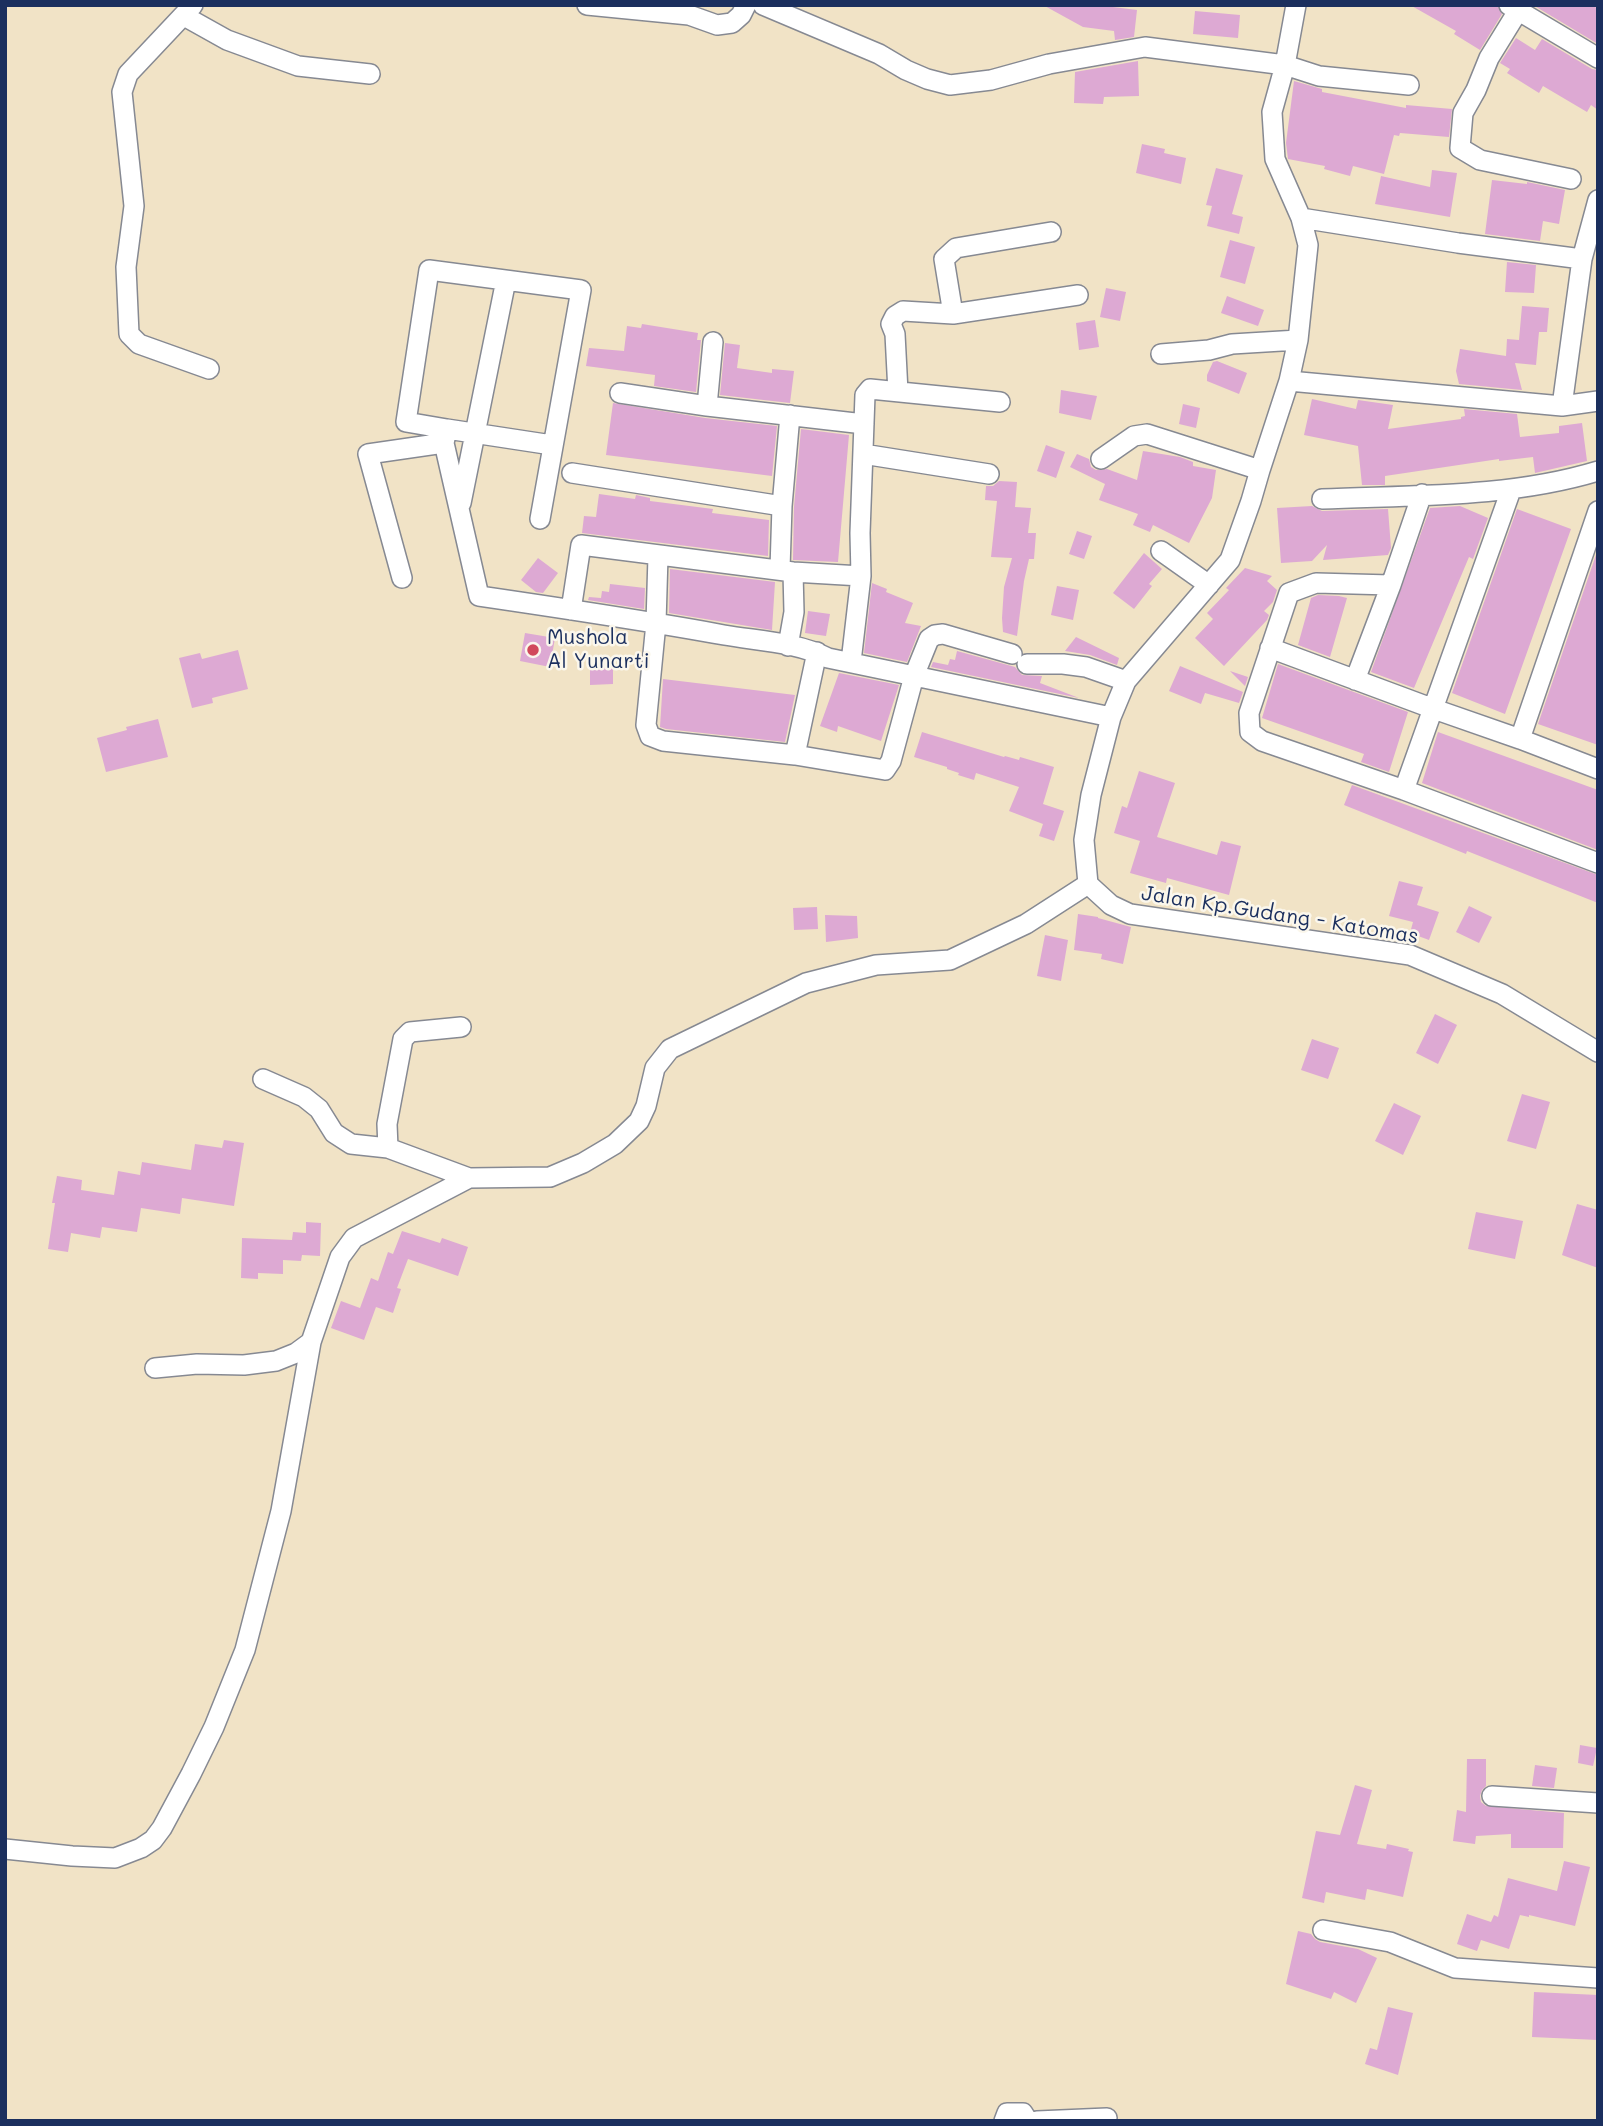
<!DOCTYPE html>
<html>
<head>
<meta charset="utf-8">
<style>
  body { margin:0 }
  #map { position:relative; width:1603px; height:2126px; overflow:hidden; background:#f1e3c6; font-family:Mali,sans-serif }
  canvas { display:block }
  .frame { position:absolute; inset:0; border:7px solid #1b2f5e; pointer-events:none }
</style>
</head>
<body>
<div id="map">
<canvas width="1603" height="2126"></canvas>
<div class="frame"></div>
</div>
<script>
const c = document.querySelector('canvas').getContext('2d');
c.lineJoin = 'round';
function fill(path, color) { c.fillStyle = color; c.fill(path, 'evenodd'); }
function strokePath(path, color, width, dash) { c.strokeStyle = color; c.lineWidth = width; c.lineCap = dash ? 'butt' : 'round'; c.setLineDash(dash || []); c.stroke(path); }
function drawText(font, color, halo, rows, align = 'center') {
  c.font = font + ' Mali,sans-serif'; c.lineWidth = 5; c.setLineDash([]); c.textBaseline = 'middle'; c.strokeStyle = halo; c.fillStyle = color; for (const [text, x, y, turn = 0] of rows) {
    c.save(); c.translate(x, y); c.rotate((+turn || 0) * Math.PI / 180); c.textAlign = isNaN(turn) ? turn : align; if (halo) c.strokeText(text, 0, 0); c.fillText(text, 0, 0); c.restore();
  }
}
fill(new Path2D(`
  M1043,5H1097L1137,10L1134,37L1115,40L1114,31L1083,27Z
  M1410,5H1497L1502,14L1480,50L1454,34L1456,31Z
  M1533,5H1592L1598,9V44Z
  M1195,11L1240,15L1238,38L1193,34Z
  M1516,38L1535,50L1542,39L1592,69L1598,70V110L1591,105L1587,112L1543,86L1539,93L1507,73L1510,69L1500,63Z
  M1138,61L1139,96L1104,97L1103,104L1074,103L1075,72Z
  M1294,81L1322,89V92L1406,108V105L1452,109L1449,137L1400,133L1399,136L1394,135L1384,174L1353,166L1350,176L1324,169L1325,166L1288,159L1286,143Z
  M1142,144L1165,149L1164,153L1186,158L1181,184L1136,173Z
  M1216,168L1243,175L1232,214L1243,217L1239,234L1207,226L1212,206L1206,205Z
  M1432,170L1457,173L1450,217L1375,204L1381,176L1430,187Z
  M1492,180L1527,184V182L1565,190L1559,224L1543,221L1540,241L1485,234Z
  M1230,240L1255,247L1245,284L1220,277Z
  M1507,262L1536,265L1534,293L1505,292Z
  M1106,288L1126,292L1120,321L1100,317Z
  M1227,296L1264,310L1258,326L1221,313Z
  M1522,306L1549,308L1547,332H1539L1536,365L1515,363L1522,390L1459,384L1456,371L1460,349L1506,356L1507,339L1519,340Z
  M1095,320L1099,347L1079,350L1076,323Z
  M642,324L698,333L697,340H701L696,392L654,386L655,375L586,366L589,348L624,351L627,326L641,328Z
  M725,343L740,345L737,368L772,373V369L794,371L790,403L720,395Z
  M1217,361L1247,373L1239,394L1207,381V375L1213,362Z
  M1061,390L1097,396L1091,420L1059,413Z
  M1312,399L1356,409L1358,400L1393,405L1388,429L1461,419V417L1465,416L1464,409L1517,414L1520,437L1559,433V426L1582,423L1587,461L1535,473L1533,457L1499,461V459L1385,476V485H1362L1358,446L1304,435Z
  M613,403L705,418L777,426L772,476L606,455Z
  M1183,404L1200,408L1196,428L1179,424Z
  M801,429L849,435L838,562L793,560L794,507Z
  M1046,445L1065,452L1056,478L1037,471Z
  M1143,451L1180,457L1193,462V466L1216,470L1212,498L1189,543L1153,525L1150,532L1133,525L1138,514L1099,500L1105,484L1070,467L1077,454L1089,459L1091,467L1096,470L1107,469L1137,480Z
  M999,481L1017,482L1015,507L1031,508L1028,533H1036L1034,559H1029L1024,581L1017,636L1003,632L1002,618L1004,587L1012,558L991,557L997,501L985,500L986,486H993Z
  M599,494L635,499L636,495L650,498V501L713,509L712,513L769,520L768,556L582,533L584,516L596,517Z
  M1312,506L1322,511L1388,509L1391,548L1388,555L1323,560L1327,545L1312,561L1281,563L1277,508Z
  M1460,506L1488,518L1473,559L1469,557L1414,688L1371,672L1430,508Z
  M1517,509L1571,529L1505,714L1452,693Z
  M1077,531L1092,536L1084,559L1069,554Z
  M1597,552L1598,553V745L1538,724Z
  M1144,553L1162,569L1149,584L1152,586L1134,609L1113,593Z
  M538,558L558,573L543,593L536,592L521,580Z
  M1245,568L1272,576L1267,581L1277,590L1273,602L1264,611L1269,615L1267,620L1224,666L1195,638L1213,619L1207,613L1229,590L1226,588Z
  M670,569L775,582L772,630L669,613Z
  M872,583L887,589L886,592L913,603L905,623L921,626L907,662L864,653Z
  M610,584L645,588L644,609L588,600L589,597L601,598L602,591L609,592Z
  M1057,586L1079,590L1073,620L1051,615Z
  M1318,595L1339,596L1347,598L1330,657L1298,645L1311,598Z
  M808,611L830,614L826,636L805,633Z
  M525,633L555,638L550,667L520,661Z
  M1076,637L1119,658L1117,665L1090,655L1065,651Z
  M238,650L248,689L212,698L213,703L192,708L179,658L200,653L202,659Z
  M957,651L1015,667L1022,675L1042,676L1040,683L1079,698L931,667L933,662L948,665L950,659L955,660Z
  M590,659H613V684L590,685Z
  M1278,664L1408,712L1389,772L1361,762L1364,754L1262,718Z
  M1180,666L1243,692L1239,703L1205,693L1201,704L1169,691Z
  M1230,671L1248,677L1245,686Z
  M839,673L899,685L881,741L838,726L837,732L820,726Z
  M663,679L795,695L785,742L666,729L660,727Z
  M158,719L168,757L106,772L97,738L127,730L126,727Z
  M922,732L1004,757L1005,756L1019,760L1020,757L1054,767L1043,804L1064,811L1054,841L1039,836L1043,824L1009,811L1019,787L976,773L974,780L958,775L959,773L947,769V767L914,757Z
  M1438,732L1598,790V850L1422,783Z
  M1139,771L1175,783L1157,837L1217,855L1221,841L1241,846L1229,895L1167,878L1166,883L1130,873L1140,841L1114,833L1122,806L1127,808Z
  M1352,785L1598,875V903L1467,851L1466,854L1344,805Z
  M1399,881L1423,887L1417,905L1439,912L1429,940L1410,933L1413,922L1389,916Z
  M1469,906L1492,917L1479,943L1456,932Z
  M817,907L818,929L794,930L793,908Z
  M1078,914L1098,917V918L1131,927L1123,964L1101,959L1102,954L1074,950Z
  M825,915L857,916L858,938L826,942Z
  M1045,935L1068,940L1061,981L1037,976Z
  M1435,1014L1457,1025L1438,1064L1416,1053Z
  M1312,1039L1339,1048L1328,1079L1301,1070Z
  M1522,1094L1550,1102L1536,1149L1507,1141Z
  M1394,1103L1421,1116L1403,1155L1375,1141Z
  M224,1140L244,1143L234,1206L182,1198L180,1214L141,1208L137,1232L102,1227L100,1238L71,1233L68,1252L48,1249L55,1203H52L57,1176L82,1180L81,1190L114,1195L118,1171L140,1175L142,1162L191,1170L195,1144L222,1148Z
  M1577,1204L1598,1210V1268L1562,1255Z
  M1476,1212L1523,1221L1515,1259L1468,1249Z
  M306,1222L321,1223L320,1256L302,1255L301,1261L283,1260V1274L258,1273V1279L241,1278L242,1238L292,1240L293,1232L306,1233Z
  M402,1231L440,1243L442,1238L468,1247L458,1276L408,1259L397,1288L401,1289L393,1313L376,1307L364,1340L331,1328L341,1301L360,1308L371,1278L378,1281L388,1252L393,1254Z
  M1580,1745L1597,1748L1593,1766L1578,1763Z
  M1467,1759H1486V1786L1482,1790L1480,1796L1481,1802L1486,1806L1564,1813L1563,1848H1511V1834L1476,1836L1475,1844L1453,1841L1457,1810L1466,1812Z
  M1535,1765L1557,1768L1554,1788L1532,1786Z
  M1355,1785L1372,1790L1357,1844L1386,1849L1387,1844L1409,1849L1408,1851L1413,1852L1403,1897L1367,1889L1365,1900L1326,1892L1324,1903L1302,1898L1316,1831L1340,1835Z
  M1564,1861L1590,1867L1575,1926L1529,1915V1917L1520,1915L1509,1949L1481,1940L1477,1951L1457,1944L1467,1914L1491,1922L1494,1915L1498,1917L1508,1878L1557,1891Z
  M1298,1931L1311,1934L1315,1939L1320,1942L1358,1949L1377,1958L1356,2003L1334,1992L1331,1999L1286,1984Z
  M1534,1992L1598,1995V2040L1532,2037Z
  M1388,2007L1413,2013L1398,2075L1365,2064L1370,2048L1377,2050Z`), '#dda9d3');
const minor = new Path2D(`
  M193,5L128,74L122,92L134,206L126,267L129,334L139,344L209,369
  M587,5L689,15L717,25L732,23L741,15L746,5
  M763,5L879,54L906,70L927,79L950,85L991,80L1049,64L1145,47L1285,65L1319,76L1409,85
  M1296,5L1285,65L1272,112L1275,159L1301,218L1308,245L1298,340L1289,381L1260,470L1251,501L1230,560L1126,681L1111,717L1091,795L1084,840L1088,884L1111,905L1130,914L1410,955L1502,994L1598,1052
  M1509,5L1598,58
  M1518,11L1489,58L1476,90L1463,113L1460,148L1480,160L1571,179
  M184,16L227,40L298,66L370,74
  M1301,218L1458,243L1582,259
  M953,314L1078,295
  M1161,354L1209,350L1232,344L1298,340
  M1289,381L1562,406L1598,401
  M898,392L895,334L891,324L895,316L903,311L953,314L944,259L956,248L1051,232
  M620,393L707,406L864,424
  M707,406L713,342
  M1562,406L1582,259L1598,200
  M447,429L552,445
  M863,454L989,474
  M1101,459L1134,436L1147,434L1260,470
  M572,473L782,506
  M1322,499C1413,495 1509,498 1598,471
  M461,503L506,280
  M540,519L581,290L429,270L406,422L447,429L444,443L479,596C561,608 643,620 724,635C758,641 797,642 828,658L1111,717
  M1161,551L1209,585
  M658,556L656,623L646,725L650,736L663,741L795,755L885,770L891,761L914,676L929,639L935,635L943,634L1012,654
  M780,569L782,506L790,415
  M402,578L368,454L444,443
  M1391,585L1316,583L1289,593L1249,713L1250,732L1262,741L1404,790L1598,863
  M571,610L581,545L793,572L861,576
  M788,646L794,612L793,572
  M1270,648L1434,709L1520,739L1598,769
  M851,662L861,576L860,533L865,395L870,389L1000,402
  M1027,664H1063L1086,667L1126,681
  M1355,680L1391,585L1422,494
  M1520,739L1598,511
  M795,755L817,652
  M1404,790L1511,490
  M461,1027L410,1032L403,1039L387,1124L388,1148L469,1178
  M263,1079L304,1097L319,1109L334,1133L351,1144L388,1148
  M155,1368L197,1364L244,1365L276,1361L296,1353L311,1342L340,1257L354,1238L469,1178L550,1177L583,1163L615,1144L639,1121L646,1106L655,1068L670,1049L806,983L876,965L950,960L1026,924L1088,884
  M1492,1796L1598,1803
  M5,1849L72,1856L115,1858L141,1848L153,1840L162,1828L191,1774L214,1727L245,1650L281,1511L311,1342
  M1323,1930L1390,1942L1455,1968L1598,1978
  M1004,2121L1007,2113H1023L1028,2121
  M1037,2121L1107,2118`);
strokePath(minor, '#868992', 22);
strokePath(minor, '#fff', 19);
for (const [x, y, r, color] of [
  [533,650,7,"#d1495b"]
]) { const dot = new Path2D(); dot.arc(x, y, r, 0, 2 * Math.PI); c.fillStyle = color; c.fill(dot); strokePath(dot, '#fbf7ec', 2.5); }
drawText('21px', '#1b2f5e', '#fbf7ec', [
  ["Mushola",547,638],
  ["Al Yunarti",547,662]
], 'left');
drawText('21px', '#1b2f5e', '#fbf7ec', [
  ["Jalan Kp.Gudang - Katomas",1280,915,9]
]);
</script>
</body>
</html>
